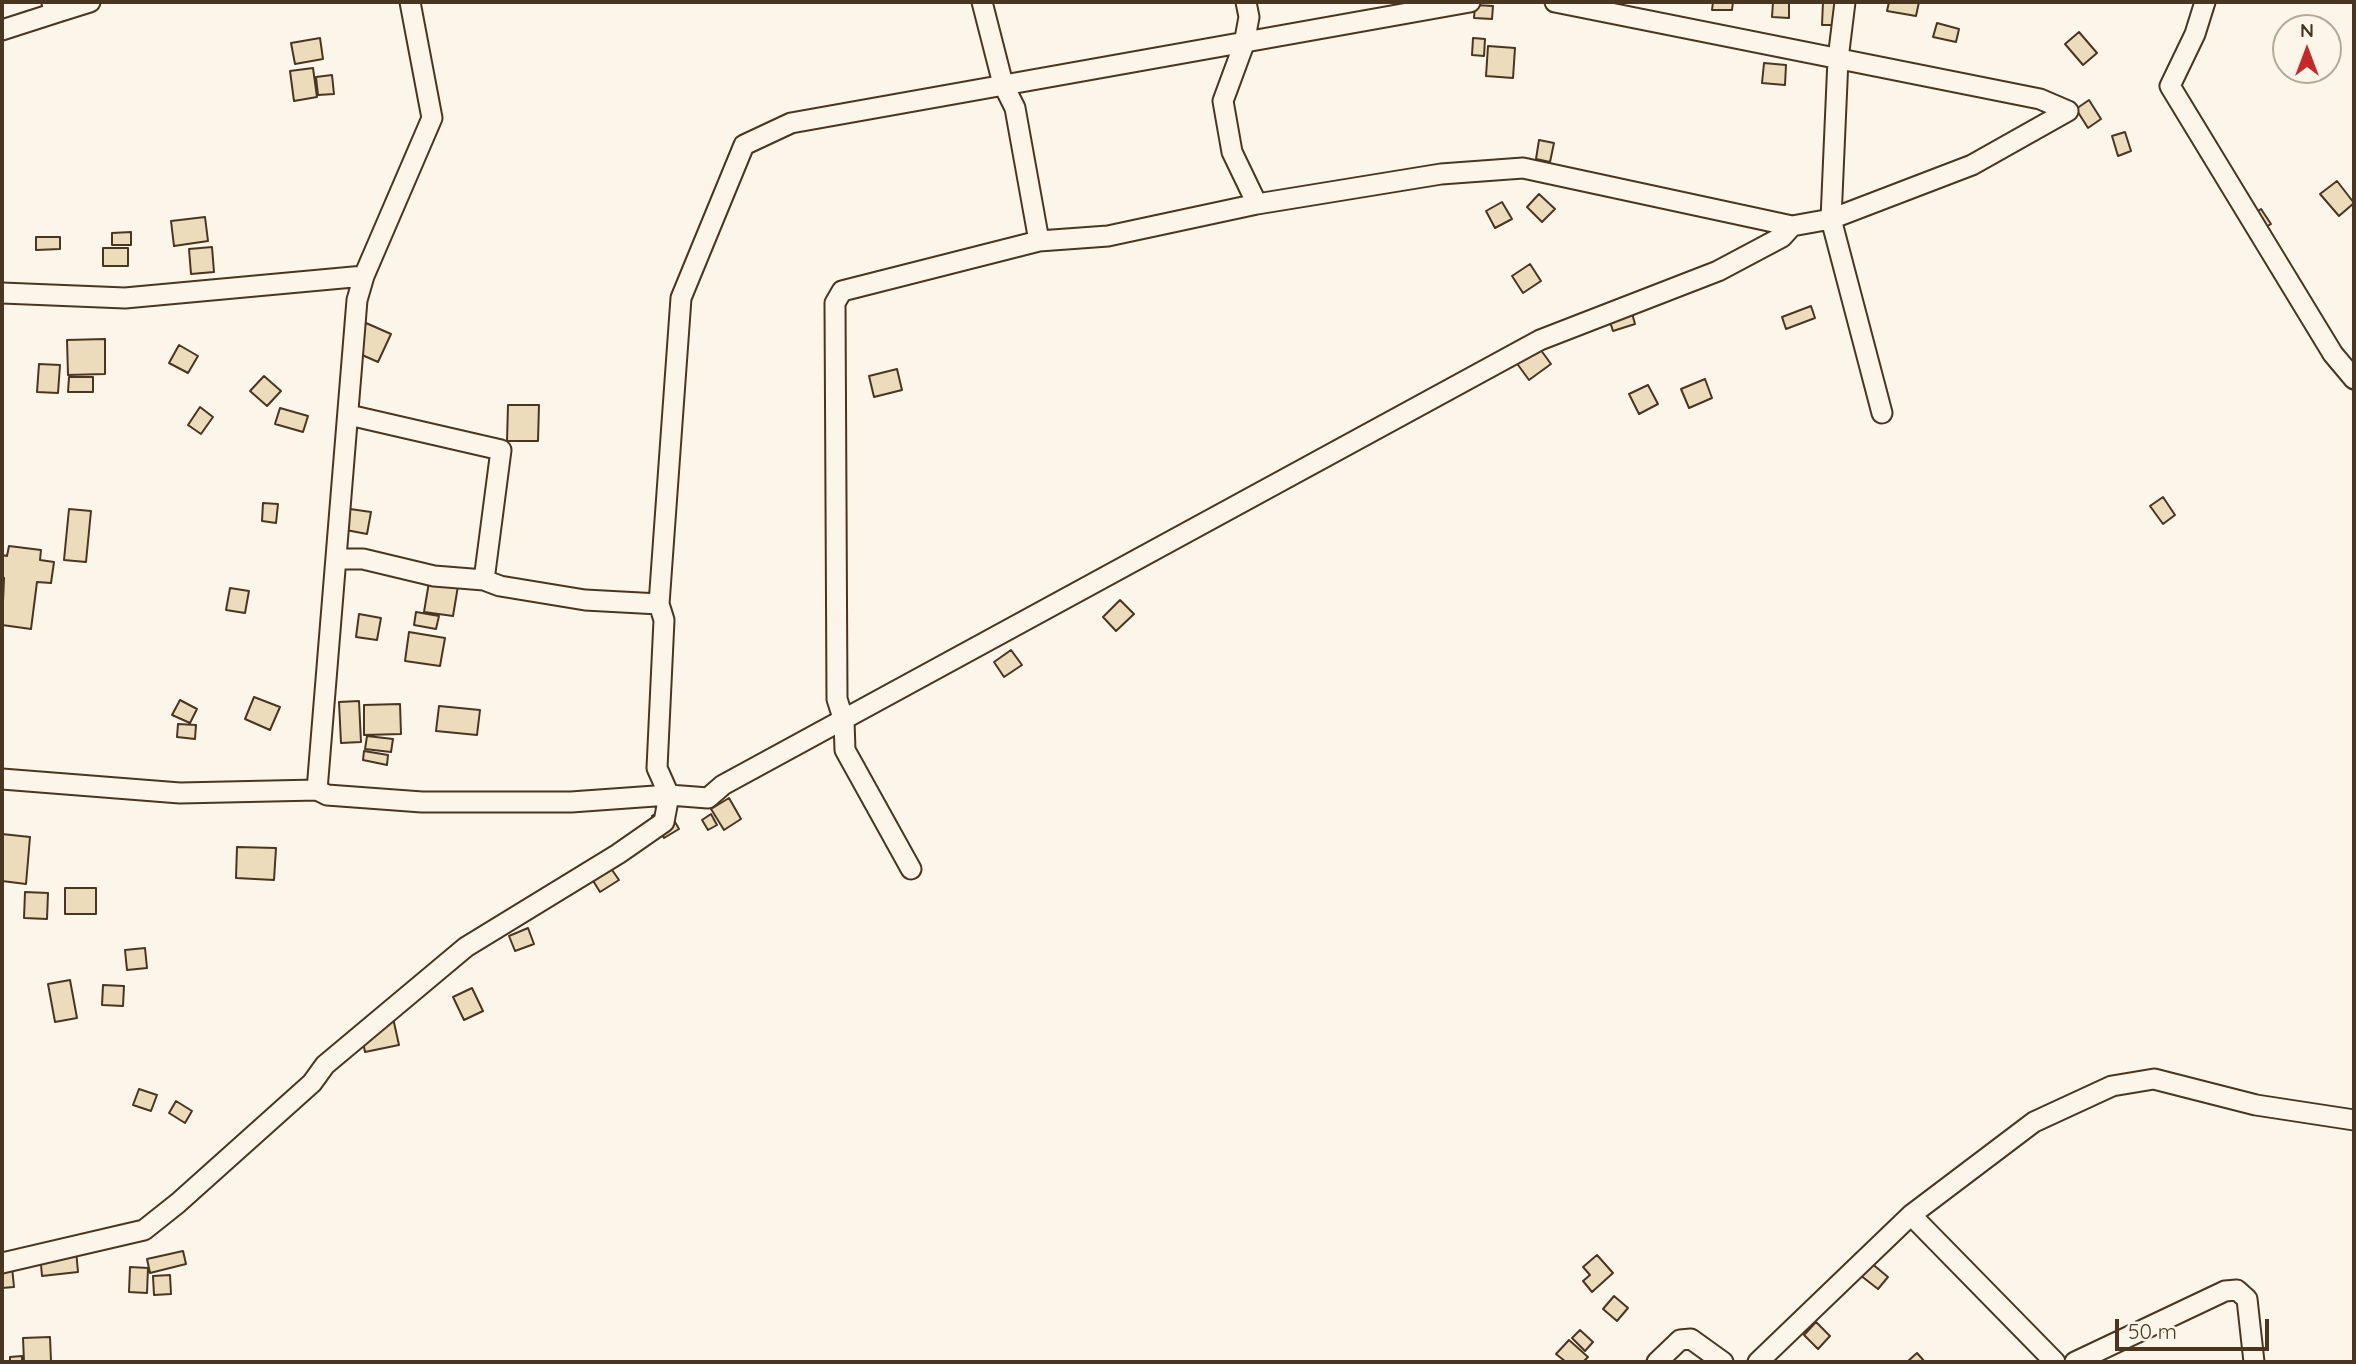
<!DOCTYPE html>
<html>
<head>
<meta charset="utf-8">
<style>
  body { margin:0 }
  #map { position:relative; width:2356px; height:1364px; overflow:hidden; background:#fbf6e9; font-family:Quicksand,sans-serif }
  canvas { display:block }
  .frame { position:absolute; inset:0; border:4px solid #4a3520; pointer-events:none }
  .north { position:absolute; left:2272px; top:14px; width:70px; height:70px; box-sizing:border-box; background:#fbf6e9; border:2px solid #b4a999; border-radius:50%; rotate:0deg; font-size:19px; font-weight:700; line-height:28px; text-align:center; color:#4a3520 }
  .north::after { content:''; display:block; margin:auto; width:24px; height:32px; background:#c62828; clip-path:polygon(50% 0,100% 100%,50% 72%,0 100%) }
  .scale { position:absolute; left:2115px; top:1319px; width:154px; height:32px; box-sizing:border-box; border:4px solid #4a3520; border-top:0; padding-left:9px; font-size:21px; line-height:24px; white-space:nowrap; color:#4a3520; -webkit-text-stroke:5px #fbf6e9; paint-order:stroke }
</style>
</head>
<body>
<div id="map">
<canvas width="2356" height="1364"></canvas>
<div class="frame"></div>
<div class="north">N</div>
<div class="scale">50 m</div>
</div>
<script>
const c = document.querySelector('canvas').getContext('2d');
c.lineJoin = 'round';
function fill(path, color) { c.fillStyle = color; c.fill(path, 'evenodd'); }
function strokePath(path, color, width, dash) { c.strokeStyle = color; c.lineWidth = width; c.lineCap = dash ? 'butt' : 'round'; c.setLineDash(dash || []); c.stroke(path); }
const building = new Path2D(`
  M1713,2H1733L1732,10H1712Z
  M1773,2H1789V18L1772,17Z
  M1823,2H1839V25H1822Z
  M1889,2H1919L1916,16L1887,11Z
  M1475,5L1493,6L1492,19L1474,18Z
  M1937,23L1959,29L1956,42L1933,37Z
  M2079,32L2097,53L2083,65L2065,44Z
  M320,38L323,59L295,64L291,43Z
  M1473,38L1485,39L1484,56L1472,55Z
  M1488,46L1515,48L1513,78L1486,76Z
  M1764,63L1786,65L1785,85L1762,83Z
  M313,68L317,97L294,101L290,71Z
  M332,75L334,94L318,95L316,77Z
  M2089,100L2101,119L2088,128L2076,109Z
  M2125,132L2131,151L2118,156L2112,136Z
  M1539,140L1554,143L1550,162L1536,159Z
  M2337,181L2354,203L2339,216L2320,194Z
  M1539,194L1555,209L1542,222L1527,207Z
  M1502,202L1512,219L1495,228L1486,211Z
  M2261,209L2271,224L2251,236L2242,221Z
  M205,217L208,241L174,246L171,221Z
  M131,232V245H112V233Z
  M36,237H60V249L36,250Z
  M212,247L214,272L191,274L189,249Z
  M103,248H128V266H103Z
  M1530,264L1541,281L1523,293L1512,276Z
  M1630,306L1635,324L1613,331L1607,313Z
  M1811,306L1815,318L1786,329L1782,317Z
  M366,323L391,334L378,362L353,351Z
  M105,339V374L68,375L67,340Z
  M1535,342L1551,364L1529,380L1513,358Z
  M179,345L198,356L188,373L169,363Z
  M39,364L60,365L58,393L37,392Z
  M897,369L902,390L874,397L869,376Z
  M264,376L281,391L267,406L250,391Z
  M69,377H93V392H68Z
  M1705,379L1712,398L1689,408L1681,389Z
  M1648,385L1658,404L1639,414L1629,394Z
  M508,405H539L538,441H507Z
  M200,407L213,417L201,434L188,425Z
  M280,408L308,416L303,432L275,424Z
  M2163,497L2175,515L2163,524L2150,506Z
  M263,503L278,504L276,523L262,521Z
  M69,509L91,511L86,562L64,560Z
  M350,509L371,512L367,534L346,530Z
  M9,546L41,550L40,560L54,562L51,583L37,582L31,629L2,625L4,578L2,577V555L7,556Z
  M429,582L458,586L453,616L424,612Z
  M230,588L249,591L245,613L226,610Z
  M1120,600L1134,614L1116,631L1103,617Z
  M416,612L439,616L436,629L414,625Z
  M359,614L381,618L377,640L356,637Z
  M409,632L445,638L440,666L405,661Z
  M1011,650L1022,665L1004,677L994,662Z
  M254,697L280,707L270,730L245,719Z
  M180,700L197,709L190,723L172,715Z
  M359,701L361,742L341,743L339,702Z
  M400,704L401,734L364,735V705Z
  M439,706L480,710L477,735L436,731Z
  M178,724L196,725L195,739L177,737Z
  M367,736L393,739L391,752L365,749Z
  M364,751L388,755L387,765L363,760Z
  M729,798L741,819L724,830L711,809Z
  M667,808L679,829L664,838L652,816Z
  M711,814L717,825L708,830L702,820Z
  M2,834L30,837L26,884L2,881Z
  M237,847L276,848L274,880L236,878Z
  M610,867L619,880L600,892L592,879Z
  M65,888H96V914H65Z
  M25,892L48,893L47,919L24,918Z
  M528,928L534,944L515,951L509,936Z
  M145,948L147,968L127,970L125,950Z
  M70,980L77,1018L55,1022L48,984Z
  M103,985L124,986L123,1006L102,1005Z
  M472,988L483,1011L464,1020L453,997Z
  M393,1018L399,1045L365,1052L360,1026Z
  M139,1089L157,1095L151,1111L133,1105Z
  M176,1101L192,1111L185,1123L169,1113Z
  M76,1250L78,1272L42,1276L40,1253Z
  M183,1251L186,1264L150,1273L147,1259Z
  M1597,1255L1613,1273L1592,1292L1583,1281L1590,1275L1583,1267Z
  M1870,1262L1888,1277L1878,1289L1860,1275Z
  M12,1267L14,1287L2,1288V1268Z
  M130,1267L148,1268L147,1293L129,1292Z
  M170,1275L171,1294L154,1295L153,1276Z
  M1614,1296L1628,1308L1617,1321L1603,1309Z
  M1816,1322L1830,1336L1818,1349L1804,1335Z
  M1580,1330L1593,1342L1585,1351L1572,1338Z
  M50,1337L51,1361L24,1362L23,1338Z
  M1569,1340L1588,1357L1583,1362H1566L1556,1354Z
  M1917,1353L1925,1362H1907Z
  M22,1356V1362H10V1357Z`);
fill(building, '#ecdcbc');
strokePath(building, '#4a3520', 2);
const minor = new Path2D(`
  M982,2L1003,84L1015,108L1039,241
  M1246,2L1249,17L1244,44L1223,101L1232,152L1257,204
  M1555,2L2040,99L2068,111
  M1845,2L1838,59L1831,219L1882,413
  M2205,2L2195,34L2170,86L2333,354L2354,379
  M52,3L58,12L90,2
  M2,30L58,12
  M2,293L125,298L364,276
  M349,415L501,450L484,580
  M337,559H363L434,576L484,580L500,586L585,600L659,604
  M2,779L180,793L317,790L327,795L422,802H571L669,795L708,798L723,785L1540,340L1718,271L1782,237L1792,226
  M317,790L357,300L364,276L432,118L410,2
  M911,869L845,750L844,721L837,699L835,303L842,291L1039,241L1108,236L1257,204L1441,174L1523,168L1792,226L1831,219L1972,165L2068,111
  M1911,1215L2055,1362
  M2,1263L144,1230L178,1203L312,1083L325,1065L466,947L618,854L664,822L669,795L657,768L664,620L659,604L681,298L744,145L791,123L1470,2
  M1657,1362L1680,1340L1691,1339L1723,1362
  M1758,1362L1911,1215L2034,1122L2112,1086L2154,1079L2256,1105L2354,1120
  M2075,1362L2225,1291L2237,1290L2247,1299L2254,1362`);
strokePath(minor, '#4a3520', 23);
strokePath(minor, '#fbf6e9', 19);
</script>
</body>
</html>
